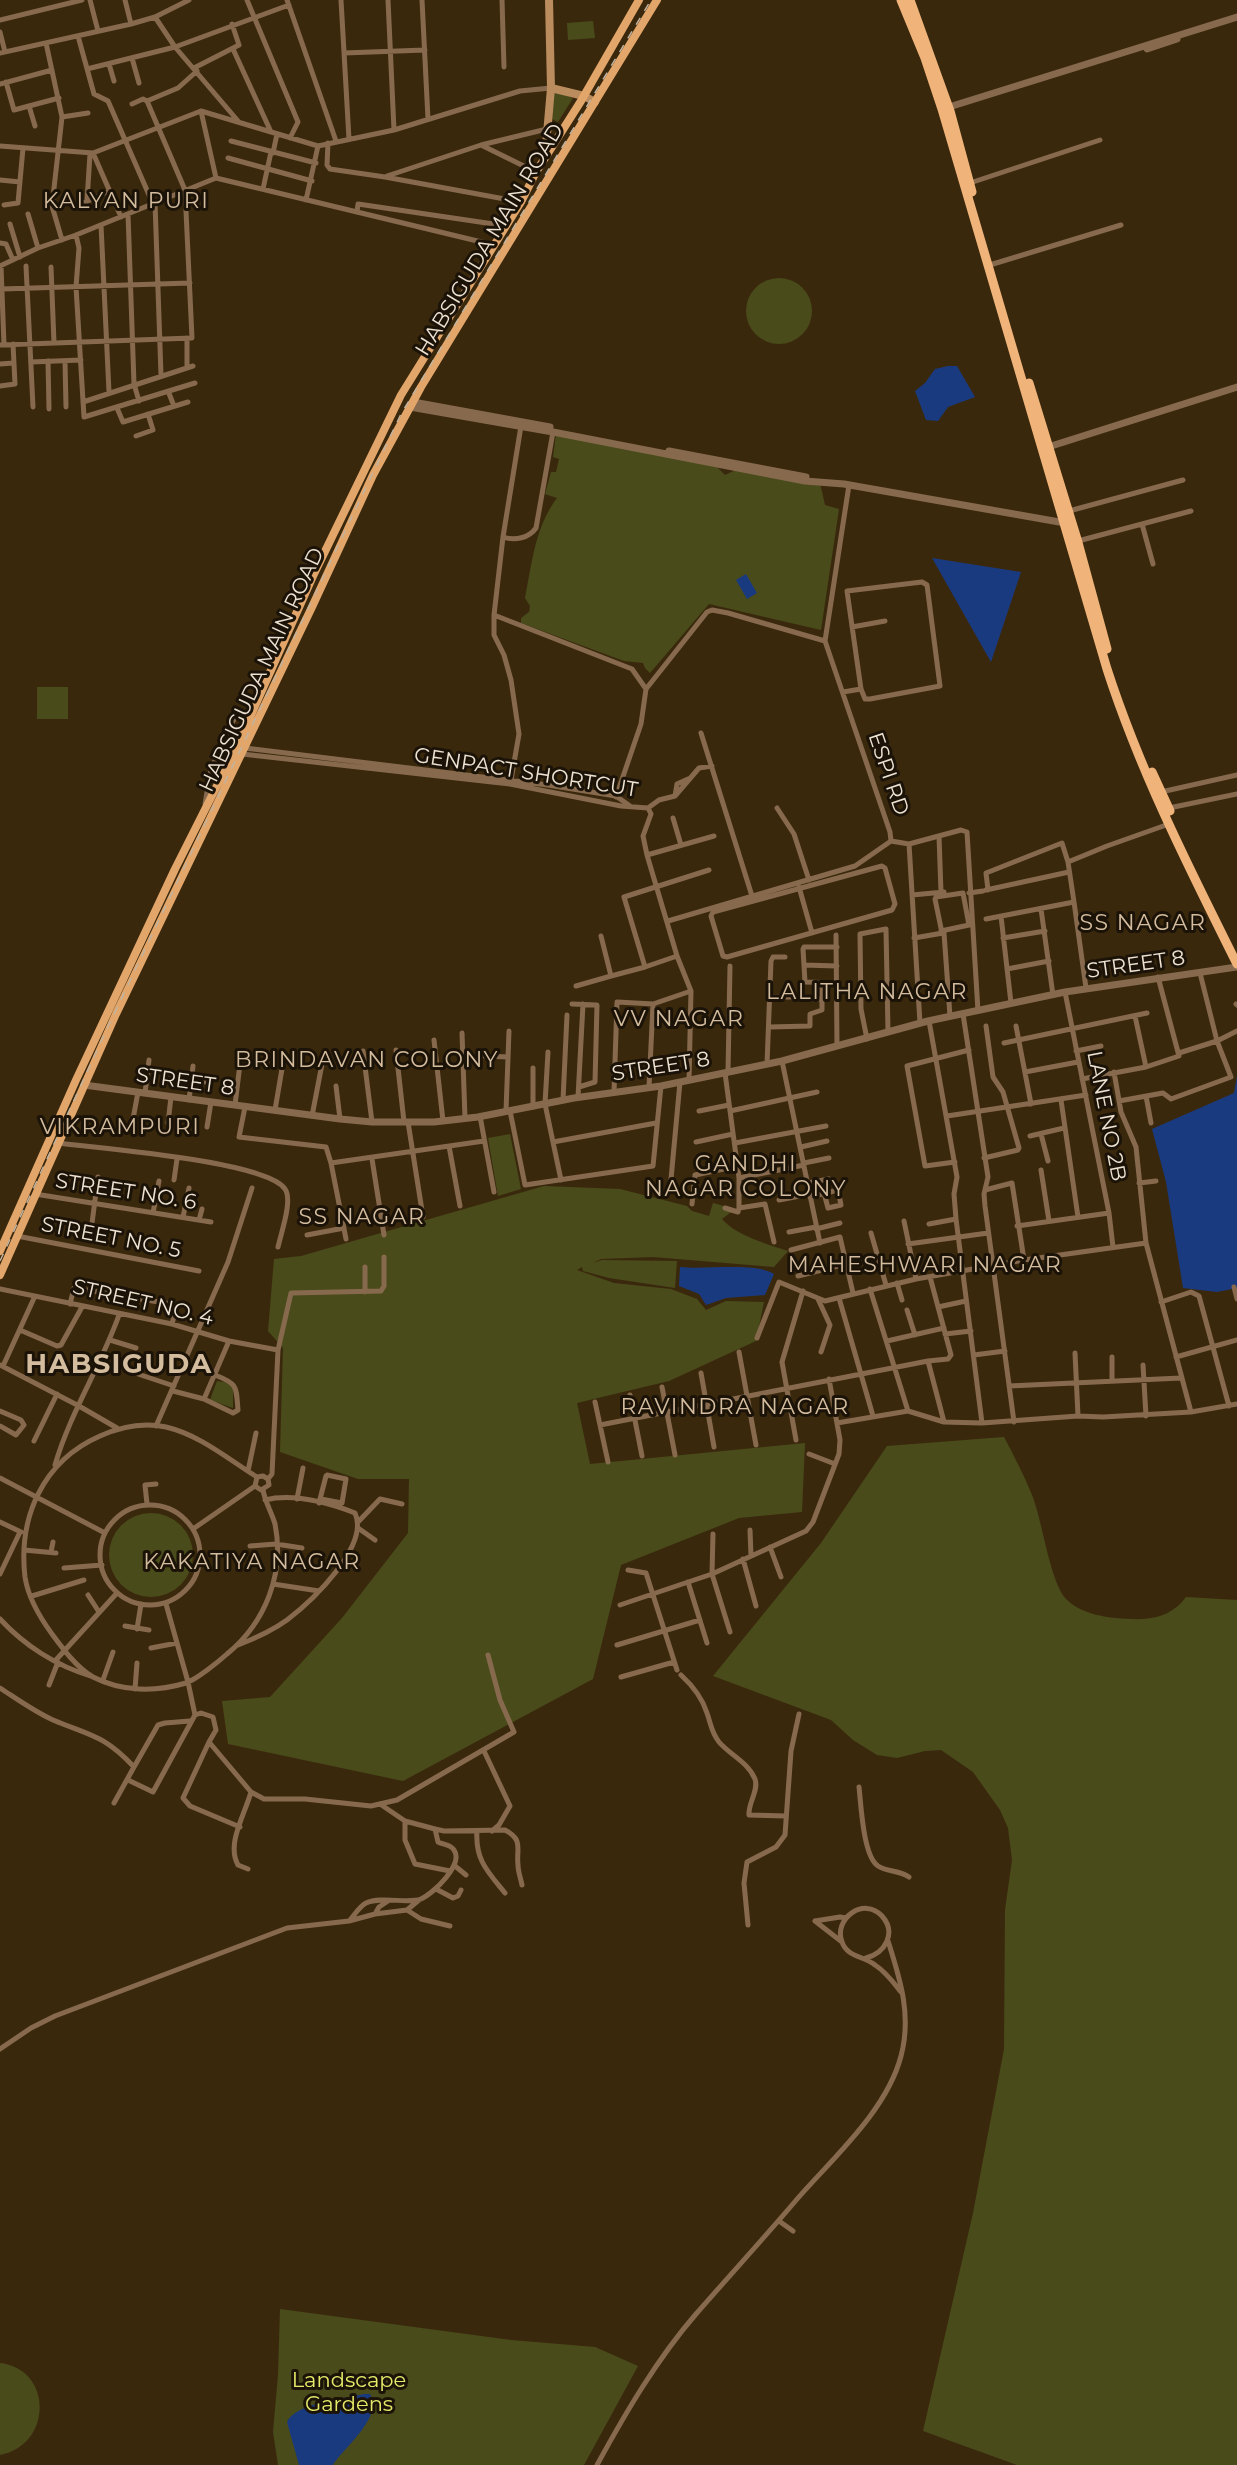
<!DOCTYPE html>
<html>
<head>
<meta charset="utf-8">
<style>
  body { margin:0 }
  canvas { display:block; background:#3a280d }
</style>
</head>
<body>
<canvas width="1237" height="2465"></canvas>
<script>
const c = document.querySelector('canvas').getContext('2d');
c.lineJoin = 'round';
function fill(path, color) { c.fillStyle = color; c.fill(path, 'evenodd'); }
function strokePath(path, color, width, dash) { c.strokeStyle = color; c.lineWidth = width; c.lineCap = dash ? 'butt' : 'round'; c.setLineDash(dash || []); c.stroke(path); }
function drawText(font, color, halo, rows, align = 'center') {
  c.font = font + ' Montserrat,sans-serif'; c.lineWidth = 6; c.setLineDash([]); c.textBaseline = 'middle'; c.strokeStyle = halo; c.fillStyle = color; for (const [text, x, y, turn = 0] of rows) {
    c.save(); c.translate(x, y); c.rotate((+turn || 0) * Math.PI / 180); c.textAlign = isNaN(turn) ? turn : align; if (halo) c.strokeText(text, 0, 0); c.fillText(text, 0, 0); c.restore();
  }
}
fill(new Path2D(`
  M593,21L595,38L568,40L567,23Z
  M554,91L573,98L558,122L552,119Z
  M746 311a33 33 0 1 1 66 0a33 33 0 1 1-66 0Z
  M556,434L717,467L725,475L738,469L820,483L825,505L839,509L821,630L709,604L650,673L645,668L643,663L624,661L521,623V618L529,612L530,606L525,598C532,563 535,527 557,498L545,494L551,472H556L559,459L553,457Z
  M37,687H68V719H37Z
  M510,1134L521,1189L498,1196L488,1138Z
  M544,1186L620,1189L687,1206L692,1211L709,1216L713,1203L735,1209L722,1219C737,1236 767,1244 788,1251L774,1267L653,1257L601,1259L593,1263L602,1260L677,1261L675,1288L609,1278L583,1271L582,1267L577,1270L614,1283L671,1289L697,1299L706,1310L726,1301L764,1302L756,1341L669,1381L577,1403L590,1464L805,1443L802,1512L739,1518L621,1565L593,1679L403,1781L228,1744L222,1701L270,1697L342,1618L408,1533L409,1479H358L280,1452L283,1348L268,1331L274,1259L301,1256Z
  M217,1381L231,1383L233,1387V1408L210,1400Z
  M1004,1437C1014,1456 1024,1475 1032,1495C1042,1519 1050,1582 1066,1599C1082,1615 1108,1618 1130,1619C1153,1620 1172,1616 1186,1597L1237,1600V2465H1017L923,2431L973,2213L1004,2049L1005,1910L1012,1860L1008,1828L1000,1810L973,1772L941,1750L925,1751L897,1758L877,1755L853,1740L831,1720L713,1676L821,1543L887,1446Z
  M109 1555a42 42 0 1 1 84 0a42 42 0 1 1-84 0Z
  M280,2309L511,2340L595,2347L638,2366L584,2465H278L273,2432L278,2375Z
  M0,2363C53,2369 53,2445 0,2455Z`), '#494b1a');
fill(new Path2D(`
  M948,366H957L975,397L948,407L938,421L926,420L915,391L925,383L935,369Z
  M932,558L1021,572L991,662Z
  M746,574L757,593L747,599L736,580Z
  M1237,1076V1288L1217,1292L1183,1288L1166,1182L1152,1129L1234,1093Z
  M680,1267C706,1270 755,1262 774,1274L765,1295L726,1298L706,1305L699,1294L679,1286Z
  M364,2394H370C384,2417 344,2447 333,2465H299L287,2422C296,2403 343,2399 364,2394Z`), '#1a3a80');
strokePath(new Path2D(`
  M90,0L98,31
  M125,0L131,24
  M247,0L298,122L290,138
  M287,0L336,141
  M341,0L349,139
  M388,0L394,130
  M422,0L428,119
  M502,0L504,67
  M155,17L175,47L238,121
  M0,20L82,0
  M0,32L5,52
  M78,36L94,94L108,101L153,204
  M46,43L62,117L52,206L62,240
  M233,49L271,132
  M0,53L131,24L155,17L189,0
  M344,53L425,50
  M132,58L139,83
  M109,64L114,81
  M194,68L239,45L232,24
  M87,69L175,47L289,5
  M6,82L14,110L59,98
  M0,84L52,70
  M132,104L143,99L147,101L178,88L197,71
  M29,106L35,126
  M201,111L216,178
  M62,117L88,113
  M231,141L316,163
  M328,143L327,165L330,169L385,177L521,202
  M481,145L536,172
  M0,146L93,153L201,111L318,146L394,130L520,91L551,88
  M93,153L121,217
  M273,153L277,134
  M228,158L312,181
  M387,176L481,145L547,129
  M0,180L20,182
  M970,183L1100,140
  M263,189L271,152
  M306,200L318,146
  M87,201L90,154
  M155,203L161,375
  M4,205L18,203L23,148
  M73,208L109,191
  M357,212L358,204L507,226
  M28,214L38,248
  M128,214L134,384L139,401
  M10,224L20,257
  M101,225L109,392
  M76,235L79,248L76,287L84,417L195,383
  M0,243L6,244L13,260
  M993,264L1121,225
  M0,266L38,248L76,235L216,178L494,245
  M1,266L4,345
  M26,266L33,407
  M51,267L54,343
  M2,289L190,283
  M0,345L192,338L185,190L147,101
  M48,361L49,409
  M65,361L66,407
  M31,362L81,360
  M0,364L14,363
  M187,368V338
  M0,386L15,384L13,344
  M168,391L174,406
  M83,402L193,366
  M117,408L123,422L188,402
  M136,436L153,430L148,414
  M1069,511L1183,480
  M1142,524L1153,564
  M503,537C515,541 529,538 536,528L553,432
  M1078,541L1191,511
  M494,615L632,669L646,689
  M852,627L885,621
  M843,692L861,689L865,699H870L940,686L927,585L922,582L847,591L861,689
  M701,733L752,896
  M245,748L548,785L616,796L630,806
  M242,754L510,784L621,806L648,808
  M511,780L519,734L511,680L504,655L494,635V615L503,537L521,426
  M1161,792L1237,775
  M675,796L677,784L688,779
  M616,797L641,724L646,689L707,612L712,610L728,613L825,641
  M205,804L211,769L235,717L253,710
  M648,808L651,814L643,836L647,855L677,956L691,991L689,1081
  M648,808L659,800L675,796L699,768L712,766
  M777,808L794,834L809,880
  M1169,808L1237,794
  M673,818L681,845
  M939,836L941,892
  M891,841L909,844L961,830L967,832L978,1011
  M909,844L920,1023
  M647,855L714,836
  M1068,862L1107,846L1169,824
  M882,866L885,868L895,904L892,910L727,957L723,956L711,916L713,912Z
  M799,887L812,933
  M986,890L1069,872
  M988,890L986,873L1062,843L1068,862L1074,902
  M969,893L983,891
  M912,895L944,892
  M1041,909L1053,995
  M1001,916L1011,1003
  M986,919L1074,902L1086,988
  M668,921L855,866L891,841L890,832L825,641L849,485
  M941,931L969,925L963,893L936,897L935,899L942,933
  M944,933L950,1016
  M836,935L837,1046
  M914,938L943,933
  M1003,938L1045,931
  M837,947H804L803,949L805,982L837,983
  M804,965L837,966
  M645,967L677,956
  M1007,969L1049,961
  M611,976L645,967L624,897L709,870
  M576,986L611,976L601,936
  M1065,992L1109,1213L1113,1247
  M770,997H794
  M800,999H822
  M572,1004L597,1005L595,1082L579,1087
  M653,1004L691,991
  M1236,1004L1237,1005
  M963,1014L988,1177L984,1194L985,1206L1014,1422
  M1135,1016L1146,1067
  M929,1021L957,1177L954,1194L956,1219L982,1423
  M1016,1026L1031,1104
  M769,1027L810,1026V1014L822,1010V983
  M462,1033L465,1118
  M867,1039L861,1009L860,934L886,929L888,1032
  M434,1040L443,1121
  M1004,1043L1147,1013
  M396,1050L404,1122
  M363,1051L372,1122
  M1076,1051L1101,1046
  M548,1052L545,1104L561,1180
  M1179,1053L1217,1041L1237,1031
  M484,1056L508,1057
  M782,1061L820,1243
  M767,1064L771,961L773,957H785
  M728,1072L730,966
  M1025,1072L1078,1062
  M1114,1072L1121,1112L1136,1147L1146,1243L1191,1412
  M725,1073L739,1178V1208
  M177,1079L207,1082
  M1082,1079L1146,1067L1179,1056L1158,977
  M336,1086L340,1119
  M614,1092L617,1002L653,1004L649,1087
  M145,1093L149,1060
  M1146,1096L1151,1123
  M578,1097L583,1004
  M189,1100L193,1066
  M563,1100L567,1015
  M1061,1100L1078,1217
  M1119,1101L1163,1093L1171,1099L1231,1077L1217,1041L1200,973
  M235,1105L240,1064
  M245,1107L239,1137L326,1147L331,1163L346,1239
  M533,1107V1068
  M275,1110L284,1057
  M506,1111L509,1031
  M510,1111L525,1185L653,1166L661,1086
  M699,1111L729,1105
  M730,1111L817,1092
  M312,1116L323,1059
  M480,1116L494,1192
  M947,1116L1086,1095
  M408,1122L423,1217
  M168,1123L171,1097
  M207,1127L211,1102
  M131,1130L138,1092
  M1041,1134L1048,1161
  M1030,1136L1064,1128
  M553,1142L656,1123
  M696,1142L733,1134
  M58,1143C97,1148 266,1161 285,1189C293,1200 281,1233 278,1247
  M735,1143L826,1126
  M449,1146L460,1206
  M801,1147L827,1141
  M984,1158L1018,1150L1019,1148L1003,1092L993,1077L986,1026
  M372,1159L384,1235
  M955,1162L925,1166L907,1066L969,1050
  M331,1163L484,1141
  M804,1163L829,1158
  M1041,1170L1049,1221
  M739,1178L804,1165
  M174,1180L177,1159
  M808,1183L829,1179
  M1139,1183L1156,1181
  M670,1190L680,1082
  M985,1190L1012,1183L1024,1260
  M35,1194L211,1222
  M810,1197L838,1190L841,1205L828,1208L824,1193
  M779,1200L810,1194
  M692,1204L695,1175L738,1166
  M725,1208L738,1212L739,1208L765,1204L774,1242
  M153,1213L159,1181
  M183,1217L189,1188
  M199,1220L202,1209
  M904,1221L916,1279
  M929,1224L956,1219
  M1017,1226L1109,1213
  M816,1229L840,1223
  M91,1231L98,1177
  M789,1232L816,1227
  M871,1233L886,1285
  M307,1235L344,1228
  M17,1236L199,1271
  M908,1244L988,1233
  M791,1250L840,1237L853,1293
  M365,1267V1292
  M798,1276L846,1264
  M897,1283L902,1300
  M1234,1287L1237,1299
  M0,1289L172,1324L229,1341L278,1350
  M870,1289L908,1411
  M839,1298L873,1416
  M818,1299L830,1325L821,1352
  M1161,1302L1191,1292L1199,1296L1229,1406
  M70,1304L74,1288L177,1305L172,1324
  M938,1307L966,1301
  M907,1310L915,1335
  M20,1330L57,1346L61,1345L82,1307
  M945,1334L971,1331
  M757,1338L779,1282L825,1301L916,1279L1024,1260L1146,1243
  M110,1340L136,1348
  M887,1341L944,1328
  M739,1352L756,1445
  M1075,1353L1078,1416
  M974,1355L1005,1351
  M1112,1357V1381
  M1176,1357L1237,1340
  M928,1361L948,1359L951,1355L930,1277
  M0,1365L79,1406L117,1428
  M1143,1365L1146,1416
  M3,1366L35,1296
  M701,1373L714,1447
  M138,1374L174,1386
  M1009,1386L1181,1378
  M662,1387L675,1455
  M173,1391L204,1399L233,1413L238,1410C236,1386 238,1384 215,1375
  M630,1395L642,1456
  M204,1399L229,1341
  M595,1402L608,1462
  M0,1411L21,1420L24,1425L16,1435L0,1426
  M837,1423L908,1411L944,1422L982,1423L1078,1416L1103,1417L1191,1412L1237,1404
  M600,1425L928,1361L944,1422
  M156,1426L228,1262L252,1188
  M796,1440L782,1362L803,1291
  M34,1441L57,1394
  M809,1454L835,1464
  M55,1465C70,1413 101,1366 119,1315
  M248,1471L256,1433
  M257,1477C228,1459 200,1435 166,1427C143,1422 120,1427 100,1436C43,1461 18,1517 25,1577C28,1597 41,1619 52,1634C63,1649 77,1668 93,1677C122,1692 156,1692 186,1683C197,1679 218,1662 227,1654C265,1623 285,1574 275,1524C272,1513 265,1502 263,1490
  M0,1478L105,1533
  M268,1479L272,1474L278,1350L291,1293L381,1291L384,1286V1257
  M297,1499L303,1468
  M319,1503L326,1476L327,1475L346,1479L342,1503L321,1499
  M147,1504L145,1485L156,1484
  M100 1555a50 50 0 1 1 100 0a50 50 0 1 1-100 0Z
  M359,1521L380,1499L402,1504
  M0,1522L21,1532
  M358,1528L375,1540
  M193,1529L255,1486L257,1477L263,1476L268,1479L269,1485L261,1490L255,1486
  M750,1530L751,1556
  M713,1534L712,1574L730,1632
  M250,1546L276,1544L302,1548
  M770,1547L781,1577
  M24,1550L56,1553
  M51,1552L53,1542
  M743,1559L756,1606
  M64,1568L102,1565
  M628,1570L646,1573L677,1670
  M0,1574L20,1532
  M688,1582L707,1643
  M273,1584L319,1591
  M88,1595L99,1612
  M32,1596L84,1580
  M166,1604L188,1682L195,1715L201,1713L213,1717L216,1730L209,1742L251,1792L264,1799H305L371,1806L397,1800L514,1732L500,1700L488,1655
  M620,1605L712,1574L806,1531L813,1522L839,1454L840,1440L829,1379
  M0,1619C24,1645 56,1666 91,1676
  M125,1626L149,1630
  M137,1629L141,1604
  M238,1645C256,1638 272,1631 287,1620C312,1601 370,1546 355,1513C329,1503 293,1493 265,1500
  M617,1645L700,1620
  M151,1648L177,1643
  M55,1661L117,1593
  M681,1675C693,1686 702,1697 707,1713C711,1724 711,1732 719,1742C730,1755 748,1762 755,1779C759,1790 748,1803 749,1815L786,1816
  M621,1677L674,1662
  M103,1680L113,1652
  M49,1685L58,1662
  M0,1688C17,1699 35,1712 53,1720C91,1736 104,1735 134,1767L114,1803
  M135,1689L137,1663
  M209,1742L183,1798L190,1806L240,1827
  M484,1751L510,1806L499,1825L492,1831
  M134,1767L158,1725L165,1723L190,1721
  M128,1780L153,1792L195,1715
  M859,1787C861,1804 863,1856 878,1866C887,1872 899,1870 909,1877
  M380,1804L405,1821V1840L415,1864L450,1871
  M405,1821L435,1829
  M477,1831C475,1860 488,1872 505,1893
  M455,1866L466,1875
  M248,1869L238,1865C226,1844 245,1814 251,1792
  M436,1889L453,1898L458,1896L461,1890
  M407,1910L419,1900
  M375,1914L379,1907L388,1901
  M350,1920C355,1914 360,1906 366,1903C381,1896 409,1904 421,1899C434,1893 464,1864 454,1850C450,1844 444,1845 438,1842L435,1829L444,1831L505,1830C524,1840 516,1849 518,1865C518,1872 521,1879 522,1885
  M815,1921L842,1942
  M815,1921L840,1917L846,1918
  M748,1925L744,1883L747,1862L776,1847L785,1835L791,1751L799,1714
  M866,1958C885,1953 897,1933 882,1916C864,1896 833,1919 842,1942C847,1957 864,1956 875,1965C886,1972 893,1982 901,1992
  M0,2049L31,2028L55,2016L287,1928L349,1921L375,1914L407,1910L421,1919L450,1926
  M779,2221L793,2231
  M597,2465C626,2412 657,2359 696,2314C730,2275 765,2237 798,2198C834,2157 887,2110 901,2056C912,2015 900,1979 888,1941`), '#876a4e', 5);
strokePath(new Path2D(`
  M1147,49L1177,39
  M949,107L1237,17
  M413,402L550,427
  M410,407L553,432L805,481L844,484L1065,523
  M1045,448L1237,387
  M669,451L806,477
  M84,1085L340,1119L372,1122H434L478,1117L574,1098L661,1086L782,1061L928,1021L1065,992L1237,967`), '#876a4e', 7);
strokePath(new Path2D(`
  M551,88L584,96L595,102
  M545,157L551,88L549,0`), '#bb8c5e', 8);
strokePath(new Path2D(`
  M0,1251L76,1080L175,869L238,744L313,576L401,395L521,202L536,172L581,101L639,0
  M0,1275L116,1014L312,607L373,475L421,387L657,0`), '#e3a66a', 8);
strokePath(new Path2D(`
  M901,0L925,58L942,109L1107,669C1140,771 1189,868 1237,964
  M910,0L950,111L972,192
  M1029,383L1077,539L1107,649
  M1152,772L1170,811`), '#f0b47a', 9);
strokePath(new Path2D(`
  M0,1261L105,1033L401,414L651,0`), '#c0b3a0', 1.5, [8, 8]);
drawText('21px', '#eee2d2', '#1b1308', [
  ["HABSIGUDA MAIN ROAD",490,240,-59],
  ["HABSIGUDA MAIN ROAD",262,670,-65],
  ["GENPACT SHORTCUT",526,773,9],
  ["ESPI RD",888,774,71],
  ["STREET 8",1136,965,-8],
  ["STREET 8",661,1067,-9],
  ["STREET 8",185,1082,8],
  ["LANE NO 2B",1106,1116,79],
  ["STREET NO. 6",126,1192,9],
  ["STREET NO. 5",111,1238,11],
  ["STREET NO. 4",143,1303,13]
]);
drawText('21px', '#e5eb68', '#1b1308', [
  ["Landscape",349,2381],
  ["Gardens",349,2405]
]);
c.letterSpacing = '1.5px';
drawText('22px', '#d4bc9e', '#1b1308', [
  ["KALYAN PURI",126,202],
  ["SS NAGAR",1143,924],
  ["LALITHA NAGAR",867,993],
  ["VV NAGAR",679,1020],
  ["BRINDAVAN COLONY",367,1061],
  ["VIKRAMPURI",120,1128],
  ["GANDHI",746,1165],
  ["NAGAR COLONY",746,1190],
  ["SS NAGAR",362,1218],
  ["MAHESHWARI NAGAR",925,1266],
  ["RAVINDRA NAGAR",735,1408],
  ["KAKATIYA NAGAR",252,1563]
]);
c.letterSpacing = '0px';
c.letterSpacing = '1.5px';
drawText('bold 27px', '#d4bc9e', '#1b1308', [
  ["HABSIGUDA",119,1365]
]);
c.letterSpacing = '0px';
</script>
</body>
</html>
